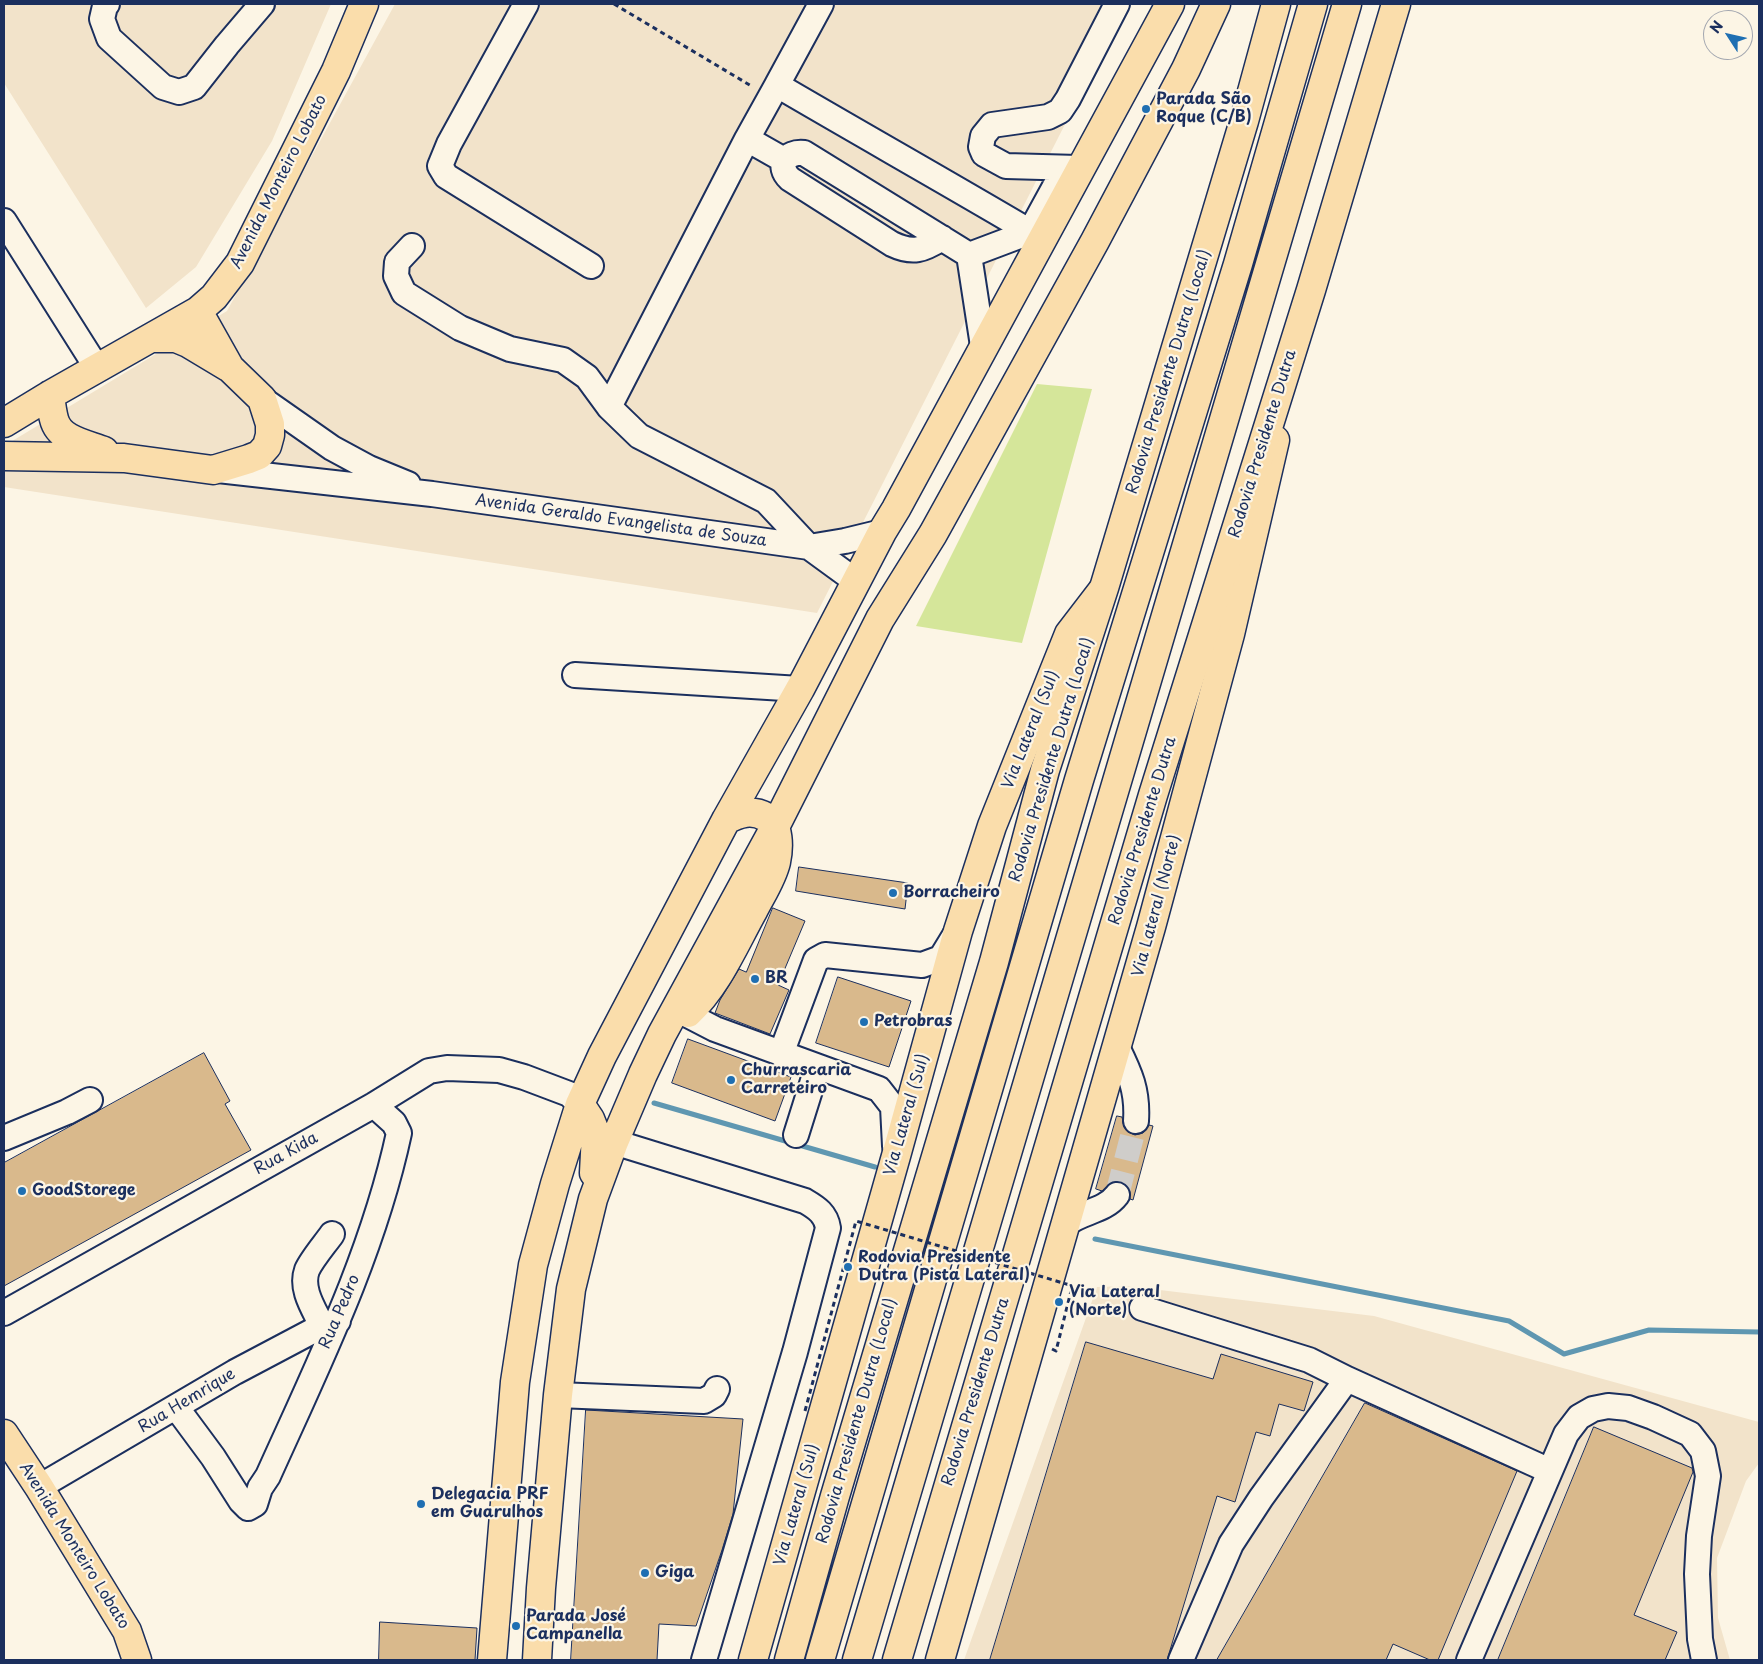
<!DOCTYPE html>
<html>
<head>
<meta charset="utf-8">
<style>
  body { margin:0 }
  #map { position:relative; width:1763px; height:1664px; overflow:hidden; background:#fcf5e5; font-family:"Playpen Sans",sans-serif }
  canvas { display:block }
  .frame { position:absolute; inset:0; border:5px solid #1b2f5e; pointer-events:none }
  .north { position:absolute; left:1703px; top:10px; width:50px; height:50px; box-sizing:border-box; background:#fcf5e5; border:1px solid #a2a6af; border-radius:50%; rotate:305deg; font-size:14px; font-weight:700; line-height:20px; text-align:center; color:#1b2f5e }
  .north::after { content:''; display:block; margin:auto; width:18px; height:22px; background:#1f6fb2; clip-path:polygon(50% 0,100% 100%,50% 72%,0 100%) }
</style>
</head>
<body>
<div id="map">
<canvas width="1763" height="1664"></canvas>
<div class="frame"></div>
<div class="north">N</div>
</div>
<script>
const c = document.querySelector('canvas').getContext('2d');
c.lineJoin = 'round';
function fill(path, color) { c.fillStyle = color; c.fill(path, 'evenodd'); }
function strokePath(path, color, width, dash) { c.strokeStyle = color; c.lineWidth = width; c.lineCap = dash ? 'butt' : 'round'; c.setLineDash(dash || []); c.stroke(path); }
function drawText(font, color, halo, rows, align = 'center') {
  c.font = font + ' "Playpen Sans",sans-serif'; c.lineWidth = 4.5; c.setLineDash([]); c.textBaseline = 'middle'; c.strokeStyle = halo; c.fillStyle = color; for (const [text, x, y, turn = 0] of rows) {
    c.save(); c.translate(x, y); c.rotate((+turn || 0) * Math.PI / 180); c.textAlign = isNaN(turn) ? turn : align; if (halo) c.strokeText(text, 0, 0); c.fillText(text, 0, 0); c.restore();
  }
}
fill(new Path2D(`
  M4,4H331L272,141L196,267L146,308L4,83Z
  M395,4H1126L817,613L4,487V446L227,311Z
  M1127,1286L1374,1316L1759,1422V1463L1746,1481L1717,1558L1718,1618L1730,1660H964L1097,1287Z`), '#f2e3ca');
fill(new Path2D(`
  M1037,384L1092,389L1022,643L916,626Z`), '#d5e69a');
strokePath(new Path2D(`
  M654,1103L875,1167
  M1095,1239L1509,1321L1564,1354L1649,1330L1759,1332`), '#5f97b1', 5);
const building = new Path2D(`
  M799,867L908,883L905,909L796,891Z
  M773,908L805,921L778,985L789,990L770,1034L715,1013L720,1000L739,969L746,972Z
  M838,977L911,1001L889,1067L816,1043Z
  M688,1039L791,1077L775,1121L672,1083Z
  M204,1053L230,1101L225,1104L251,1150L4,1286V1163Z
  M1117,1116L1122,1117L1124,1127L1128,1132L1135,1135L1143,1133L1149,1125L1153,1126L1133,1200L1130,1199V1192L1127,1185L1121,1182H1113L1102,1191L1096,1189Z
  M1086,1342L1213,1379L1221,1354L1313,1382L1304,1411L1279,1404L1270,1436L1256,1432L1235,1502L1217,1496L1167,1660H990Z
  M1365,1403L1517,1471L1438,1660H1430L1393,1644L1386,1660H1217Z
  M586,1410L743,1419L733,1514L722,1550L696,1626L659,1624L657,1660H571Z
  M1594,1427L1692,1468L1693,1472L1634,1615L1677,1632L1665,1660H1498Z
  M380,1622L477,1628L475,1660H379Z`);
fill(building, '#d9b98c');
strokePath(building, '#1b2f5e', 1);
strokePath(new Path2D(`
  M1117,1195L1136,1121`), '#cfcdca', 24, [24, 12]);
const minor = new Path2D(`
  M107,4L105,6L102,19L109,38L163,87L179,92L194,87L227,45L262,4
  M526,4L449,144L440,166L446,176L591,266
  M821,4L777,85C864,136 953,186 1039,237
  M747,139L784,160
  M1078,168L1006,166L984,154L981,147L983,136L992,125L1048,117L1060,111L1068,99L1117,4
  M4,221L97,368
  M942,238C923,250 913,254 892,244L790,179C776,166 786,151 804,153L969,255L1030,232L1065,168
  M412,246L397,262L396,276L404,293L460,328L510,349L563,360L587,377L609,407L639,436L766,501L809,547L857,582
  M969,255L983,346
  M262,399L332,448L369,468L408,484
  M609,407L747,139L777,85
  M218,470L432,494L809,547L845,541L882,532
  M575,675L800,689
  M686,1014L715,1029L879,1089L893,1107L895,1146
  M1117,1047C1130,1073 1138,1091 1136,1121
  M781,1054L816,960L825,955L922,965L941,958L955,935
  M796,1135L817,1068
  M4,1138L67,1112L90,1100
  M614,1142L805,1201C817,1208 826,1214 828,1228L795,1352L704,1660
  M1066,1224C1082,1211 1104,1212 1117,1195
  M1142,1308L1309,1360L1347,1379
  M4,1313L374,1105L429,1071L447,1068L499,1070L524,1077L569,1094L580,1104
  M322,1326C314,1309 300,1289 307,1270C312,1259 325,1244 332,1234
  M558,1395L704,1401L714,1395L717,1389
  M176,1407L213,1457L241,1501L248,1508L255,1504L260,1488L268,1476C318,1365 373,1254 399,1133L394,1123L374,1105
  M39,1487L235,1372L322,1326L338,1321
  M1181,1660L1231,1544L1261,1498L1347,1379L1550,1471
  M1469,1660L1566,1434L1579,1417L1593,1409L1608,1406L1628,1408L1653,1417L1690,1434L1703,1451L1708,1476L1699,1536L1697,1574L1700,1639L1704,1660`);
const major = new Path2D(`
  M151,338H176L188,343L228,367
  M50,395C51,403 52,412 54,419C59,440 86,444 104,451
  M4,423L50,395L198,311L214,297L240,263L336,71L364,4
  M4,456L124,458L213,470L249,459L259,455L267,446L270,435V424L262,399L230,368L198,311
  M688,1013C717,986 734,945 753,911C761,895 772,879 776,862C779,848 780,825 766,817C752,809 739,813 726,820
  M580,1104L590,1119L596,1134L594,1173
  M4,1434L39,1487L127,1631L137,1660
  M492,1660L515,1382L533,1265L555,1184L580,1104L602,1056L726,820L800,689L882,532L896,509C986,340 1080,173 1170,4
  M537,1660L541,1588L558,1395L571,1289L593,1199L614,1142L643,1074L662,1034L775,827L880,619L933,534L1095,241L1186,69L1216,4
  M753,1660L896,1156L958,931L992,826L1069,634L1102,591
  M940,1660L1151,927L1230,634L1275,440`);
const highway = new Path2D(`
  M789,1660L835,1496L994,962L1045,770L1104,588L1244,121L1276,4
  M820,1660L1079,780L1238,264L1313,4
  M857,1660L1347,4
  M897,1660L1153,795L1311,290L1396,4`);
strokePath(minor, '#1b2f5e', 28);
strokePath(major, '#1b2f5e', 31);
strokePath(highway, '#1b2f5e', 31);
strokePath(new Path2D(`
  M614,4L753,87
  M1052,1349L1056,1351L1071,1291`), '#1b2f5e', 3, [5, 4]);
strokePath(minor, '#fcf5e5', 24);
strokePath(major, '#faddab', 28);
strokePath(highway, '#faddab', 28);
strokePath(new Path2D(`
  M805,1411L856,1221L1073,1286`), '#1b2f5e', 3, [5, 4]);
for (const [x, y, r, color] of [
  [1146,109,5,"#1f6fb2"],
  [893,893,5,"#1f6fb2"],
  [755,979,5,"#1f6fb2"],
  [864,1022,5,"#1f6fb2"],
  [731,1080,5,"#1f6fb2"],
  [22,1191,5,"#1f6fb2"],
  [848,1267,5,"#1f6fb2"],
  [1059,1302,5,"#1f6fb2"],
  [421,1504,5,"#1f6fb2"],
  [645,1573,5,"#1f6fb2"],
  [516,1626,5,"#1f6fb2"]
]) { const dot = new Path2D(); dot.arc(x, y, r, 0, 2 * Math.PI); c.fillStyle = color; c.fill(dot); strokePath(dot, '#fcf5e5', 2); }
drawText('bold 16px', '#1b2f5e', '#fcf5e5', [
  ["Parada São",1156,100],
  ["Roque (C/B)",1156,118],
  ["Borracheiro",903,893],
  ["BR",765,979],
  ["Petrobras",874,1022],
  ["Churrascaria",741,1071],
  ["Carreteiro",741,1089],
  ["GoodStorege",32,1191],
  ["Rodovia Presidente",858,1258],
  ["Dutra (Pista Lateral)",858,1276],
  ["Via Lateral",1069,1293],
  ["(Norte)",1069,1311],
  ["Delegacia PRF",431,1495],
  ["em Guarulhos",431,1513],
  ["Giga",655,1573],
  ["Parada José",526,1617],
  ["Campanella",526,1635]
], 'left');
drawText('16px', '#1b2f5e', '#fcf5e5', [
  ["Avenida Monteiro Lobato",279,182,-63],
  ["Rodovia Presidente Dutra (Local)",1169,372,-73],
  ["Rodovia Presidente Dutra",1263,444,-73],
  ["Avenida Geraldo Evangelista de Souza",621,521,8],
  ["Via Lateral (Sul)",1031,730,-68],
  ["Rodovia Presidente Dutra (Local)",1052,760,-73],
  ["Rodovia Presidente Dutra",1143,831,-73],
  ["Via Lateral (Norte)",1157,906,-75],
  ["Via Lateral (Sul)",907,1115,-74],
  ["Rua Kida",286,1154,-29],
  ["Rua Pedro",340,1312,-67],
  ["Rodovia Presidente Dutra",976,1392,-73],
  ["Rua Hemrique",187,1401,-31],
  ["Rodovia Presidente Dutra (Local)",857,1421,-74],
  ["Via Lateral (Sul)",797,1505,-74],
  ["Avenida Monteiro Lobato",74,1546,58]
]);
</script>
</body>
</html>
